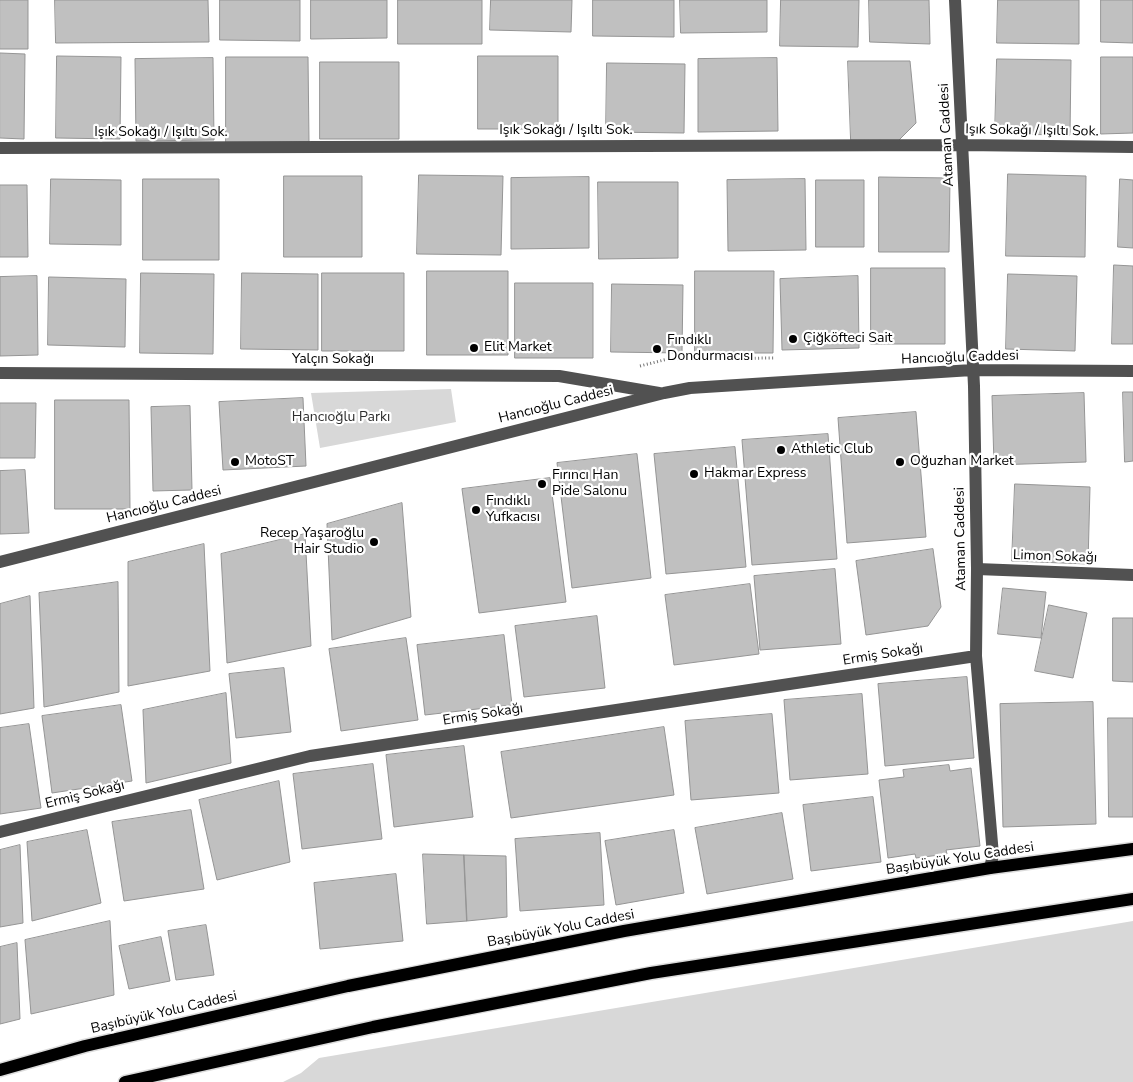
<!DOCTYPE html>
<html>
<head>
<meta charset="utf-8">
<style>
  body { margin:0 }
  canvas { display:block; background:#fff }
</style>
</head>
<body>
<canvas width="1133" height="1082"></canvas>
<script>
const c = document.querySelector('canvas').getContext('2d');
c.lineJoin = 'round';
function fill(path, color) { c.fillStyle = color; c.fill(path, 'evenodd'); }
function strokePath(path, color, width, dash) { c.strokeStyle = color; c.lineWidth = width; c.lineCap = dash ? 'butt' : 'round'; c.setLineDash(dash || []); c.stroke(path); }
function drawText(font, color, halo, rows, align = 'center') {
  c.font = font + ' "Nunito Sans",sans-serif'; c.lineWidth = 4.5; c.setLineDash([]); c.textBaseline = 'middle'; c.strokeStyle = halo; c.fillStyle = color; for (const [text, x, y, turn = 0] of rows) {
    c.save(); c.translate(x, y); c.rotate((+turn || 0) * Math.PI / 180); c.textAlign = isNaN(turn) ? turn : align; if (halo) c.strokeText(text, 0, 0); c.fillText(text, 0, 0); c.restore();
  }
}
fill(new Path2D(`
  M451,389L456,422L320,448L311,393Z
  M1133,921V1082H283L301,1073L319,1058Z`), '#d8d8d8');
const building = new Path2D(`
  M0,0H28V49H0Z
  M55,0H208L209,42L56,43Z
  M220,0H300V41L220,40Z
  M311,0H387V38L311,39Z
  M398,0H482V44H398Z
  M491,0H572L571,32L490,30Z
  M593,0H674V37L593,36Z
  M680,0H767V32L681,33Z
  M781,0H859L858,47L780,46Z
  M869,0H929L930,44L870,42Z
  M998,0H1079V44L997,43Z
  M1101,0H1133V43L1101,42Z
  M0,53L25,54L24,139L0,138Z
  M57,56L121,57L120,139L56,138Z
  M478,56H558V129H478Z
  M226,57H308L309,142L226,143Z
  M1101,57H1133V133L1101,134Z
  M213,58L214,140L136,141L135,59Z
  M777,58L778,131L698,132V59Z
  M997,59L1071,60L1070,135L995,134Z
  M848,61H910L916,123L898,141L851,140Z
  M320,62H399V139H320Z
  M607,63L685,64L684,133L606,132Z
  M1008,174L1086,176L1085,257L1006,256Z
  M419,175L503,176L501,255L417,254Z
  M284,176H362V257H284Z
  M589,177V248L511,249V178Z
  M879,177L950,178L949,252H879Z
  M51,179L121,180V245L50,244Z
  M143,179H219V260H143Z
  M805,179L806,250L728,251L727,180Z
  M1120,179L1133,180V248L1118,247Z
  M816,180H864V247H816Z
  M598,182H678V258L599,259Z
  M0,185H27L28,257H0Z
  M1114,265L1133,266V344H1112Z
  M871,268H945V344H871Z
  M427,271H508V355H427Z
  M695,271H774L773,353H695Z
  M141,273L214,274L213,354L140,353Z
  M242,273L318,274V350L241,349Z
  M322,273H404V351H322Z
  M1008,274L1077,276L1075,351L1006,349Z
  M37,276L38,355L0,356V277Z
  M858,276L859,348L782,350L780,279Z
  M49,277L126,279L125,347L48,345Z
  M515,283H593V358H515Z
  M612,284L683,285L682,353L611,352Z
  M1123,392H1133V461L1125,462Z
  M1084,393L1086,462L994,465L992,396Z
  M303,398L306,466L223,470L219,402Z
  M55,400H129L130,509H55Z
  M0,403H36L35,458H0Z
  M190,406L192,490L153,491L151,407Z
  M916,412L926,537L847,543L838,418Z
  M828,434L837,559L752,565L742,440Z
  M735,447L746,567L666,574L654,454Z
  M637,454L651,578L572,588L557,463Z
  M25,470L29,533L0,534V471Z
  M550,478L566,602L479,613L462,489Z
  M1015,484L1090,487L1088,564L1012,561Z
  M402,503L411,617L332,640L327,524Z
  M305,534L311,646L227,663L221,554Z
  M204,544L210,671L128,686V562Z
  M933,549L941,607L928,626L866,635L856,561Z
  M835,569L841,644L760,650L754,576Z
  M118,582L119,692L44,707L39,593Z
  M750,584L759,654L674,665L665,595Z
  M1003,588L1046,592L1041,638L998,634Z
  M30,596L34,708L0,714V604Z
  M1049,605L1087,613L1073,678L1035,671Z
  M597,616L605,688L524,697L515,626Z
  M1113,618H1133V682L1113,681Z
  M504,635L512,705L425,715L417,645Z
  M406,638L418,720L341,731L329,649Z
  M284,668L291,732L236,738L229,674Z
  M967,677L974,758L885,766L878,684Z
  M226,693L231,763L146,783L143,710Z
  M862,694L868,774L790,780L784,700Z
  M1093,702L1096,824L1003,827L1000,704Z
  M121,705L132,781L52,793L42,716Z
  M772,714L779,793L691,800L685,721Z
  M1108,718H1133V817H1109Z
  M29,724L41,808L0,814V728Z
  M664,727L674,795L511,818L501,752Z
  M464,746L473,817L394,827L386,755Z
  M373,764L382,839L302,849L293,774Z
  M949,765L950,771L971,768L980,846L946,850L947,854L916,858L915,854L888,858L879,780L904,777L903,770Z
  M279,781L290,862L217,880L199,800Z
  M873,797L881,862L811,871L803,805Z
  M191,810L204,889L124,901L112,822Z
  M782,813L793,879L707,894L695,828Z
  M87,830L101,903L32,921L27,842Z
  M674,830L684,893L616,905L605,841Z
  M600,833L604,905L520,911L515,839Z
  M20,845L23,923L0,927V850Z
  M423,854L464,855L467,921L427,924Z
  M464,855L506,856L507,917L467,921Z
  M396,874L403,941L320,949L314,883Z
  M110,921L114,995L31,1014L25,940Z
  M206,925L214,975L176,980L168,931Z
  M161,937L170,981L129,989L119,946Z
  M17,943L20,1019L0,1024V947Z`);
fill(building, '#c0c0c0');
strokePath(building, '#959595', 1);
const major = new Path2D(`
  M0,1070L85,1046L348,986L624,931L990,868L1133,849
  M125,1082L373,1027L651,973L1133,899`);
strokePath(major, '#dbdbdb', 15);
strokePath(new Path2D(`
  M640,366L668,359L775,358`), '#737373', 3, [1, 2.5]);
strokePath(new Path2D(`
  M955,0L974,386L977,569L976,656L993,855L990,868
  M0,148L962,145L1133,147
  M0,373L559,376L659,393
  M0,562L664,393L690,388L972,370L1133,371
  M977,569L1133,575
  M0,832L310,756L976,656`), '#515151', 12);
strokePath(major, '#000', 12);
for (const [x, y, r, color] of [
  [793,339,5,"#000"],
  [474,348,5,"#000"],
  [657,349,5,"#000"],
  [781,450,5,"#000"],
  [235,462,5,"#000"],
  [900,462,5,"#000"],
  [694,474,5,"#000"],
  [542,484,5,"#000"],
  [476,510,5,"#000"],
  [374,542,5,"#000"]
]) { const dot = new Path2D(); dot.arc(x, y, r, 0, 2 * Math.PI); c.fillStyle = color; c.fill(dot); strokePath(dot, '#fff', 2); }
drawText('14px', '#000', '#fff', [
  ["Işık Sokağı / Işıltı Sok.",566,131],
  ["Işık Sokağı / Işıltı Sok.",1032,131,1],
  ["Işık Sokağı / Işıltı Sok.",161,133],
  ["Ataman Caddesi",947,135,-93],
  ["Hancıoğlu Caddesi",960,358,-2],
  ["Yalçın Sokağı",333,360],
  ["Hancıoğlu Caddesi",556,405,-14],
  ["Hancıoğlu Caddesi",164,505,-14],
  ["Ataman Caddesi",961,539,-91],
  ["Limon Sokağı",1055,557,2],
  ["Ermiş Sokağı",883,655,-9],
  ["Ermiş Sokağı",483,715,-9],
  ["Ermiş Sokağı",85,795,-14],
  ["Başıbüyük Yolu Caddesi",960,859,-9],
  ["Başıbüyük Yolu Caddesi",561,929,-11],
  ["Başıbüyük Yolu Caddesi",164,1013,-13]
]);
drawText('14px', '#000', '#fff', [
  ["Çiğköfteci Sait",803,339],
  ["Fındıklı",667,341],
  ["Dondurmacısı",667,357],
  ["Elit Market",484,348],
  ["Athletic Club",791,450],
  ["MotoST",245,462],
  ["Oğuzhan Market",910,462],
  ["Hakmar Express",704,474],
  ["Fırıncı Han",552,476],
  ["Pide Salonu",552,492],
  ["Fındıklı",486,502],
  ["Yufkacısı",486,518],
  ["Recep Yaşaroğlu",364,534,"right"],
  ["Hair Studio",364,550,"right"]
], 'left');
drawText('14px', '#2f2f2f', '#fff', [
  ["Hancıoğlu Parkı",341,418]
]);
</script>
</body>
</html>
